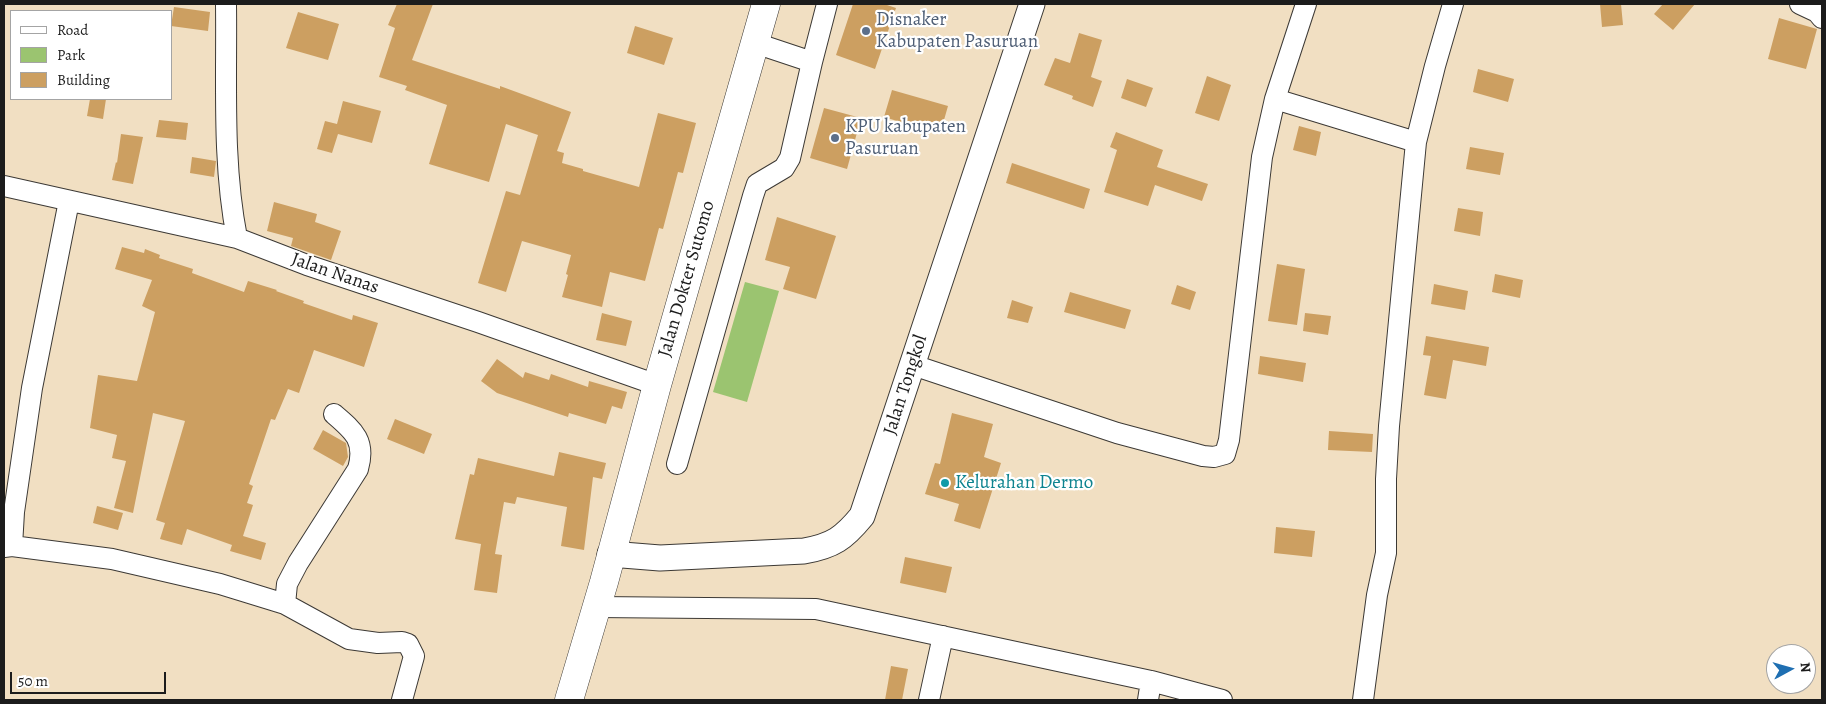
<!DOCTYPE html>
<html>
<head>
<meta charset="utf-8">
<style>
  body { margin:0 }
  #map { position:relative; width:1826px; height:704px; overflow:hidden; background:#f1dfc2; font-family:Alegreya,serif }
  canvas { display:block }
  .frame { position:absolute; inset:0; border:5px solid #1c1c1c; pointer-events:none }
  .legend { position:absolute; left:10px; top:10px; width:162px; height:90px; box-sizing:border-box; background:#fff; border:1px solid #a4a4a4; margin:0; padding:6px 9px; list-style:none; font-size:15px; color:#1c1c1c }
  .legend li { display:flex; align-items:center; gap:10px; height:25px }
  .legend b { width:25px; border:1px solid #a4a4a4 }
  .north { position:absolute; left:1766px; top:644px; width:50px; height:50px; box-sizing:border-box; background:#fff; border:1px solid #a4a4a4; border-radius:50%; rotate:84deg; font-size:14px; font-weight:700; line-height:20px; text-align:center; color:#1c1c1c }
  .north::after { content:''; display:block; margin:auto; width:18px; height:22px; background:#1f6fb2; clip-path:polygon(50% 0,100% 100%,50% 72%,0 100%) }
  .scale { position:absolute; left:10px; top:672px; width:156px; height:22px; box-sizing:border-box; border:2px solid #1c1c1c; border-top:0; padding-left:6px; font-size:15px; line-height:18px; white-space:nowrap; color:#1c1c1c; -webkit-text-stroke:4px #fff; paint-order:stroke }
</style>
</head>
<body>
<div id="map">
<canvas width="1826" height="704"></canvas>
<div class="frame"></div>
<ul class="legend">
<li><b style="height:6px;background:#fff"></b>Road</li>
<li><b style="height:14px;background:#9bc470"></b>Park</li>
<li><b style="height:14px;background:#cc9f61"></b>Building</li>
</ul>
<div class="north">N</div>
<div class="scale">50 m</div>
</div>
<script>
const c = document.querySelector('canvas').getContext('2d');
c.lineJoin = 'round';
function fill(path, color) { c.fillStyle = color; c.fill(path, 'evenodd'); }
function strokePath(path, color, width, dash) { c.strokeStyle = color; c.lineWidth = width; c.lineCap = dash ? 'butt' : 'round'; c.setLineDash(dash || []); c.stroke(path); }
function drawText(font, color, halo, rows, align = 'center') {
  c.font = font + ' Alegreya,serif'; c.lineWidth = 4.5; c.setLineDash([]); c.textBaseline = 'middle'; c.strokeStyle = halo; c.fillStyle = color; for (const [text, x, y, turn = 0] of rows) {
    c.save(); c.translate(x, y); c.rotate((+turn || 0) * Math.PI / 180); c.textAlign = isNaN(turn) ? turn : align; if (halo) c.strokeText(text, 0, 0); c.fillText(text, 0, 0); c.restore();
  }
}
fill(new Path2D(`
  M745,282L779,291L747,402L713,392Z`), '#9bc470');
fill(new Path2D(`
  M397,4H433L412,60L500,89V86L571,112L557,151L564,153L562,163L583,169V171L639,187L658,113L696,123L683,173L678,172L663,229L659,228L645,281L610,272L602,307L562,297L568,275L566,274L571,255L522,241L506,292L478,283L506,191L520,195L538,135L506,124L489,182L429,164L447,105L405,90L407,86L379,77L395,28L388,25Z
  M853,4H884L896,8L875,69L836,55Z
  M1600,4H1621L1623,25L1602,27Z
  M1663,4H1695L1673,30L1654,14Z
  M174,7L210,12L208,31L171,26Z
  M298,12L339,24L328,60L286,48Z
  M1779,18L1817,29L1806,69L1768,59Z
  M635,26L673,38L664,65L627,53Z
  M1079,33L1102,40L1091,77L1102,81L1093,107L1072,99L1073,96L1044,85L1055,58L1070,63Z
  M1478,69L1514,79L1508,102L1473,92Z
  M1207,76L1231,85L1219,121L1195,113Z
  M1127,79L1153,88L1146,107L1121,98Z
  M892,90L948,106L940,134L884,117Z
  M90,99H106L103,119L87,116Z
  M343,101L381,111L372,143L338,134L332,153L317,149L325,121L337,124Z
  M824,108L861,118L847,169L810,158Z
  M159,120L188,123L186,140L156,137Z
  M1299,126L1321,132L1316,156L1293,150Z
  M1116,132L1163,150L1157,167L1208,184L1202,201L1155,185L1148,206L1104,192L1117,150L1110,147Z
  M121,134L143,137L133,184L112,180L116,162L117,163Z
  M1470,147L1504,153L1500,175L1466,169Z
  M192,157L216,161L214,177L190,173Z
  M1012,163L1090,189L1084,209L1006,183Z
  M274,202L317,214L315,222L341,231L331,260L291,246L293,238L267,231Z
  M1458,208L1483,212L1480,236L1454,231Z
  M777,217L836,236L816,299L783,289L790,267L765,260Z
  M122,247L144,253L145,249L160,255L159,258L193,269L192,273L244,292L248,281L277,290L276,291L304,301L303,303L352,320L353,315L378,323L364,367L314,350L299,393L288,389L275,420L271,419L249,484L253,486L247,503L253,505L243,536L266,543L261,560L230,551L232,545L187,529L182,545L160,539L165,523L156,520L185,421L153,413L133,513L114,508L126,461L112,458L117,435L90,428L98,375L137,381L155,312L142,306L152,280L115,269Z
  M1277,264L1305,269L1297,325L1268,321Z
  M1495,274L1523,280L1520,298L1492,292Z
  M1434,284L1468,291L1465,310L1431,304Z
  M1177,285L1196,292L1190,310L1171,304Z
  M1070,292L1131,310L1125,329L1064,312Z
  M1012,300L1033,307L1028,323L1007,318Z
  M602,313L632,321L626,346L596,340Z
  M1305,313L1331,316L1328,335L1303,331Z
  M1426,336L1489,347L1486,366L1453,360L1446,399L1424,395L1431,356L1423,355Z
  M1260,356L1306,363L1303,382L1258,374Z
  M497,359L523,378L525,372L549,380L551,374L588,387L589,381L627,392L622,409L612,406L606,424L569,413L568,417L497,393L481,381Z
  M952,413L993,424L984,457L1001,463L980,529L954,521L959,504L925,494L935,463L940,464Z
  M395,419L432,434L424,454L387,439Z
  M323,430L346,443L348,457L343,466L313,449Z
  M1329,431L1373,434L1372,452L1328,450Z
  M559,452L606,463L602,479L593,477L584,550L561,546L567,507L517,497L515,504L504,502L495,554L502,555L497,593L474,590L481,544L455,539L470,474L474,475L478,458L554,476Z
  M97,506L123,513L118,530L93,523Z
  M1276,527L1315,531L1312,557L1274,553Z
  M905,557L952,567L946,593L900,583Z
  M891,666L908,669L902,700H885Z`), '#cc9f61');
const minor = new Path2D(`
  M226,4C227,81 222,162 237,238L307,265L478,322L657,385
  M1800,4L1817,12L1822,18
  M755,43L812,62L827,4
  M1275,99L1416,142
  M4,186L237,238
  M913,365L1117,433L1203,456L1214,457L1225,454L1229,440L1262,157L1275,99L1306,4
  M677,464L753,196L757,184L784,168L790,158L812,62
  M12,546L14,512L32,388L69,201
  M4,547L12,546L112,559L220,584L285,604L349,639L378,643L402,642L408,644L414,656L402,700
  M285,604L287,584L298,563L358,469C366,441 354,431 334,414
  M596,607L816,609L1151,681L1222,700
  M929,700L943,636
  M1148,700L1151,681
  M1363,700L1377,595L1386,553V479L1389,426L1416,142L1435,66L1453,4`);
const tertiary = new Path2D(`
  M610,554L660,558L804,551C833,546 844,538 862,516L1032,4`);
const trunk = new Path2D(`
  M569,700L604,582L657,385L766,4`);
strokePath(minor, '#3c3935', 22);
strokePath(tertiary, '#3c3935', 27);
strokePath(trunk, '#3c3935', 29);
strokePath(minor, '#fff', 20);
strokePath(tertiary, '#fff', 25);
strokePath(trunk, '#fff', 28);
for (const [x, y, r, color] of [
  [866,31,5,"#5c6f8a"],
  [835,138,5,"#5c6f8a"],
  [945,483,5,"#0f9aa8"]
]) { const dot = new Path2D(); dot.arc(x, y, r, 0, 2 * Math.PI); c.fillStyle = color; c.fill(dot); strokePath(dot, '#fff', 2); }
drawText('19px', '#4e5e75', '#fff', [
  ["Disnaker",876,20],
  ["Kabupaten Pasuruan",876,42],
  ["KPU kabupaten",845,127],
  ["Pasuruan",845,149]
], 'left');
drawText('19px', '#1c1c1c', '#fff', [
  ["Jalan Nanas",335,274,19],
  ["Jalan Dokter Sutomo",687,279,-74],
  ["Jalan Tongkol",906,385,-72]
]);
drawText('19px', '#0d838f', '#fff', [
  ["Kelurahan Dermo",955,483]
], 'left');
</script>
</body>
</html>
